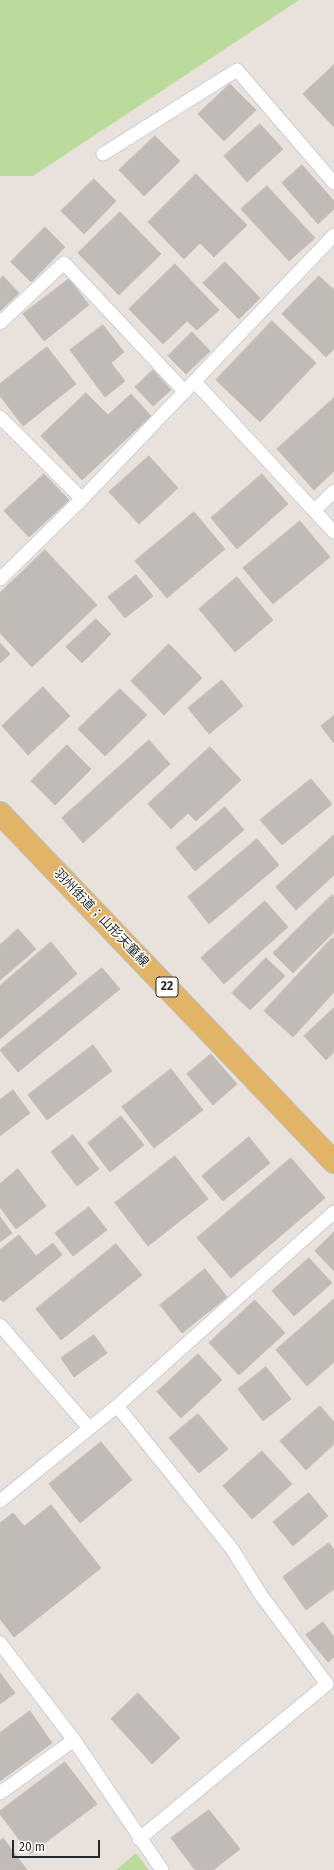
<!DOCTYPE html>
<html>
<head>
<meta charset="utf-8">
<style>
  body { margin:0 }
  #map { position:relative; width:334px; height:1870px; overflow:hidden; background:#e9e1db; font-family:"Fira Sans",sans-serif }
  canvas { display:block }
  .scale { position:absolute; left:12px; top:1840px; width:88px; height:18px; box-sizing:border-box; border:2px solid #282828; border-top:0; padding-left:5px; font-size:12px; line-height:14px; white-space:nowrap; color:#282828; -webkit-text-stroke:3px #fff; paint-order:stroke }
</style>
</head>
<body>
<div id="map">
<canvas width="334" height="1870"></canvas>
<div class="scale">20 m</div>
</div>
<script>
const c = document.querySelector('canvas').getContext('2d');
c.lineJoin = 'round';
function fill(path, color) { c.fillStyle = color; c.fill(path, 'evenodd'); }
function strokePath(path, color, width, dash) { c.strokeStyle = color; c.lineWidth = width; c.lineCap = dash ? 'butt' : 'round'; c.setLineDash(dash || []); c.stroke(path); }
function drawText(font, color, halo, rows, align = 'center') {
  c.font = font + ' "Fira Sans","Noto Sans JP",sans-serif'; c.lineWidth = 3; c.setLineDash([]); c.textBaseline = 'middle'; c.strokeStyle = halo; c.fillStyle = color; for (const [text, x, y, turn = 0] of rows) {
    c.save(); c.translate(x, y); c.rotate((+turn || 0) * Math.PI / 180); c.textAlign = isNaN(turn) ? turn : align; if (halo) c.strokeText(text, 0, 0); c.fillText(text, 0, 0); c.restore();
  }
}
fill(new Path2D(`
  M0,0H299L33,176H0Z
  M136,1853L149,1870H116Z`), '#bbdb9c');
const building = new Path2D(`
  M334,65V127L303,94Z
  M230,84L256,110L224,141L198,114Z
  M260,124L283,149L247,182L224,156Z
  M155,136L180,161L144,196L119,170Z
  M302,165L334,201V209L318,224L282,183Z
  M196,174L247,225L214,257L200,243L184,259L148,222Z
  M94,179L116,201L84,234L61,211Z
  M267,186L315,238L289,261L241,209Z
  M120,212L161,254L119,295L78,253Z
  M45,227L65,247L31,282L11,262Z
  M225,262L260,298L239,319L203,283Z
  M175,264L219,310L197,330L187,321L163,344L129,309Z
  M3,276L19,293L0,311V279Z
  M319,276L334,290V349L326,357L282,314Z
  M69,279L89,305L44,341L23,314Z
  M272,321L316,363L260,422L216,380Z
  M103,325L124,352L111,363L125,381L105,397L70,350Z
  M192,332L210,351L186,374L168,356Z
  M47,347L76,384L23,426L0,396V384Z
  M153,370L171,390L153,406L135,387Z
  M86,393L108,415L131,394L151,416L82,480L41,436Z
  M334,398V471L314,490L277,449Z
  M149,456L178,488L139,524L109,492Z
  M44,474L69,500L29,537L4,511Z
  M262,474L288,504L237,549L211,518Z
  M194,512L225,549L167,598L135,561Z
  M300,521L330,557L273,604L243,568Z
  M45,550L97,605L32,667L0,633V593Z
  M136,575L153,596L125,618L108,597Z
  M237,577L273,620L235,652L199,609Z
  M96,619L111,634L82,663L66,647Z
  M0,643L10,654L0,663Z
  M169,644L202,678L164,715L131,681Z
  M222,680L243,706L209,734L188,708Z
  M43,687L70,716L28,755L2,726Z
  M120,689L147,715L105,756L78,729Z
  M334,716V743L321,726Z
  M149,740L170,764L83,843L62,818Z
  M67,745L91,769L55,805L31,781Z
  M210,747L241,780L196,821L188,813L171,829L148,804Z
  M311,779L332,804L282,845L260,820Z
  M225,807L244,830L195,871L176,848Z
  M334,835V875L296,910L276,887Z
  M257,839L279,865L209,924L188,897Z
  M332,895L334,898V932L293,973L273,953Z
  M265,901L288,927L224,984L201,958Z
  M18,929L36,949L0,980V945Z
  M332,938L334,939V992L293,1037L264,1011Z
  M51,942L77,974L0,1039V986Z
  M266,958L285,976L250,1010L232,993Z
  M102,968L120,989L18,1072L0,1050Z
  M334,1008V1052L326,1060L304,1036Z
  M93,1045L112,1071L47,1120L28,1095Z
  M211,1054L237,1084L213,1105L187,1074Z
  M171,1069L203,1110L154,1148L122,1107Z
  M13,1090L30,1113L0,1136V1100Z
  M121,1116L144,1145L110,1172L88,1143Z
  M73,1135L99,1169L77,1186L51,1152Z
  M249,1137L270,1163L223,1201L202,1176Z
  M175,1156L208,1199L148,1246L115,1203Z
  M291,1158L325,1198L231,1278L197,1238Z
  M18,1169L46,1206L16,1229L0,1207V1184Z
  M89,1207L107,1230L73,1256L55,1233Z
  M0,1217L12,1233L0,1242Z
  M334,1232V1271L315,1251Z
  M19,1235L36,1256L53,1243L62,1255L3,1302L0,1299V1250Z
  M116,1244L142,1275L61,1340L36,1309Z
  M309,1258L332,1283L294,1316L272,1291Z
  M205,1269L227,1297L182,1333L160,1305Z
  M334,1299V1362L307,1386L276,1350Z
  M255,1300L285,1333L239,1375L209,1343Z
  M94,1335L107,1353L74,1377L61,1358Z
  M198,1354L222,1380L181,1418L157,1392Z
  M266,1367L291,1399L263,1421L238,1389Z
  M320,1406L334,1422V1444L306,1470L280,1441Z
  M198,1414L228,1449L199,1473L169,1438Z
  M101,1442L132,1480L80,1523L49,1484Z
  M262,1451L292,1484L252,1519L223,1486Z
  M309,1493L328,1516L293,1546L273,1522Z
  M51,1505L101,1568L14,1637L0,1619V1523L13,1513L24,1526Z
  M329,1543L334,1550V1589L306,1610L283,1577Z
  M323,1622L334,1637V1657L328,1662L306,1635Z
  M0,1673L15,1693L0,1704Z
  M138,1693L180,1738L152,1764L111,1719Z
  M30,1711L52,1743L0,1781V1733Z
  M65,1762L97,1804L30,1854L0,1814V1811Z
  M209,1810L240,1849L213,1870H195L171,1838Z
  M3,1838L27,1870H0V1841Z`);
fill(building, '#c1bbb8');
strokePath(building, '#c4bdb5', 1);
const service = new Path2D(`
  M103,154L237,70L334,183
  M0,323L64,263L185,392
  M195,382L334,532
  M0,417L82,499
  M315,510L334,491
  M0,579L82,499L334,235
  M0,1325L89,1428
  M117,1406L232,1549L261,1595L327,1684L139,1839
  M0,1501L117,1406L334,1212
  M0,1643L74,1740L162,1870
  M0,1793L74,1740`);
const primary = new Path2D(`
  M0,813L334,1162`);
strokePath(service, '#c9ced9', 15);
strokePath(primary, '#bebebe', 24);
strokePath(service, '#fff', 13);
strokePath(primary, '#e2b467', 22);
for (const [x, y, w] of [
  [167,987,22]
]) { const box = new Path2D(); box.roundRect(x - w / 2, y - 10, w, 20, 3); c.fillStyle = '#fff'; c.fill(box); strokePath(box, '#282828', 1); }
drawText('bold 12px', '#282828', null, [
  ["22",167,987]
]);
drawText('13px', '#282828', '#fff', [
  ["羽州街道；山形天童線",101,918,46]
]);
</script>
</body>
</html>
